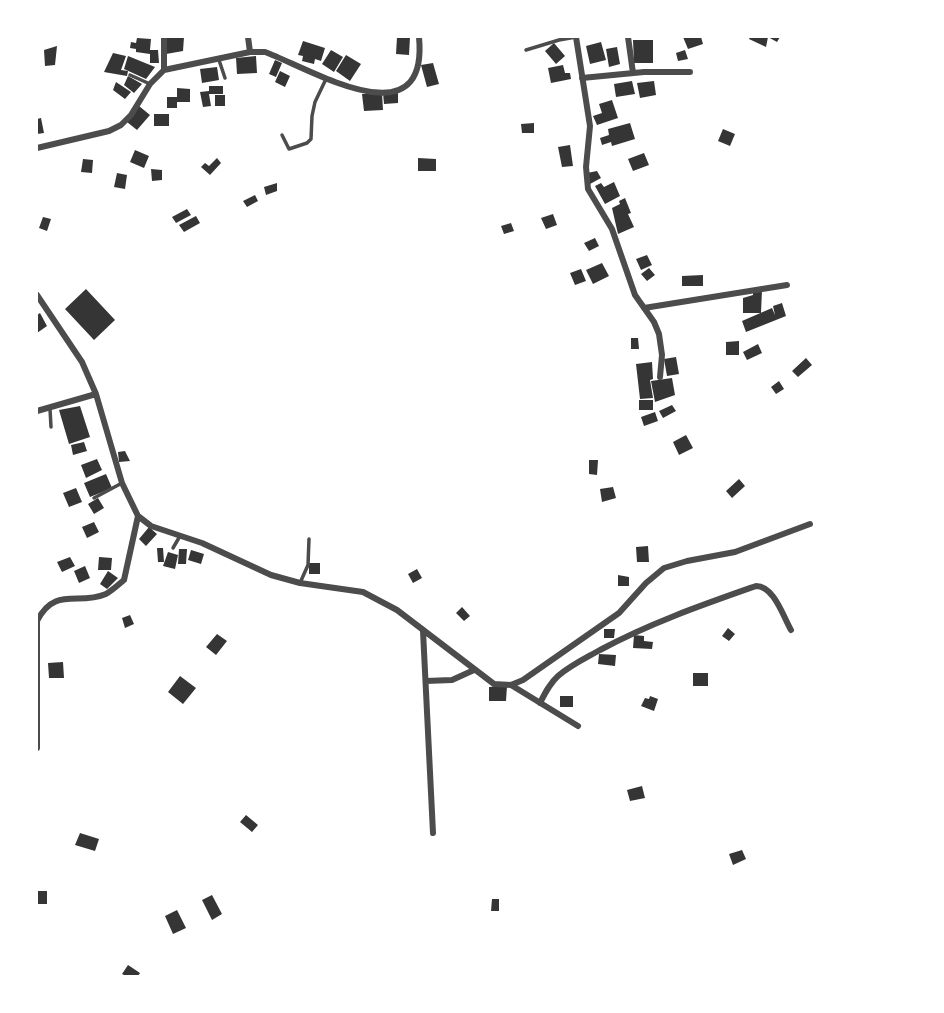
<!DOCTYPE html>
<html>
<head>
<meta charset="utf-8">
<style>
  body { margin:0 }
  #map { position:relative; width:944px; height:1013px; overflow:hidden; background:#fff; font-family:"Source Sans 3",sans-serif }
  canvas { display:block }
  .frame { position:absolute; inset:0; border:38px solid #fff; pointer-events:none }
</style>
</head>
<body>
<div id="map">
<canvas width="944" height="1013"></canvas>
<div class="frame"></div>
</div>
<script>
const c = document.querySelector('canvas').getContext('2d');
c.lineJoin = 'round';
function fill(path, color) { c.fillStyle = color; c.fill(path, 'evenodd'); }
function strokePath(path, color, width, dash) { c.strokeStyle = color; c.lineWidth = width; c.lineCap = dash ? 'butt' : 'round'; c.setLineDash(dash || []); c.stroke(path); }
fill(new Path2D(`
  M165,37H184L183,51L166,54Z
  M397,37H410L409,55L396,54Z
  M683,37H701L703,44L688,49Z
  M750,37H780L777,42L768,37L766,47L749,39Z
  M137,38L151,39L150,50H158L159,63H150V54L136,52V49L130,48L131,42L136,43Z
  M633,40H653V63H634Z
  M303,41L325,48L321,61L315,59L314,64L302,61L303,56L298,55Z
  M601,42L606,60L590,64L586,46Z
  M554,43L565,56L556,64L545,51Z
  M57,46L55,65L45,66L44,50Z
  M617,47L620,64L609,67L606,49Z
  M331,50L343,57L334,72L322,64Z
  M685,50L688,59L678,61L676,53Z
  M113,53L126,56L121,70L128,71L127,76L104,72Z
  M346,55L361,64L350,81L336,71Z
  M128,56L155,67L146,79L124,69Z
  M256,56L257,73L237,74L236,58Z
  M275,60L282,63L276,77L269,74Z
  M433,63L439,84L427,87L421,65Z
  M563,65L565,73H570L571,79L551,83L548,68Z
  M217,67L219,80L202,83L200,69Z
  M280,71L290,76L285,87L275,82Z
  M128,76L142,84L134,93L124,85Z
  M632,81L635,94L616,97L614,84Z
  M654,81L656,95L640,98L637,83Z
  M116,82L131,92L125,99L113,90Z
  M209,86H223V94H209L211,106L203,107L200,92L209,91Z
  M177,88L190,89V102H177V108H167V97H177Z
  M398,92V103L384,104L383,93Z
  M382,93L383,110L364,111L362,94Z
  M215,95H225V106H215Z
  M612,100L618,118L597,125L593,116L602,113L599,104Z
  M139,106L150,115L137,130L127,122Z
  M154,114H169V126H154Z
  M41,118L44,133L37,134V119Z
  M534,123V133H522L521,124Z
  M630,123L635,139L612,146L611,142L602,145L600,138L609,135L608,129Z
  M723,129L735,134L730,146L718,141Z
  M570,145L573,166L562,167L558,147Z
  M135,150L149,156L144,168L130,162Z
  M644,153L649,165L633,171L628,159Z
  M217,158L221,163L210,175L201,167L205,163L209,166Z
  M418,158L436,159V171H418Z
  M83,159L93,160L92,173L81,172Z
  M151,169L162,170V180L152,181Z
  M597,171L601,178L590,184L587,173Z
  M117,173L127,175L125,189L114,187Z
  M614,182L620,196L605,204L595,186L601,183L604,187Z
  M277,183V191L266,195L264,187Z
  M255,195L258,201L247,207L243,201Z
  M625,198L631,213L628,214L634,227L618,234L612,208L620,204L619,201Z
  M187,209L191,215L176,223L172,217Z
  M553,214L557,225L546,229L541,218Z
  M196,216L200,223L184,232L179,225Z
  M43,217L51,219L47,231L39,228Z
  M511,223L514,231L504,234L501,226Z
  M595,238L599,246L589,251L584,243Z
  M647,255L652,265L641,270L636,259Z
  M602,263L609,276L593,284L586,270Z
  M649,268L655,275L647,281L641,274Z
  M581,269L586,281L575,285L570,273Z
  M703,275V286H682V276Z
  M86,289L115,320L94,340L65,309Z
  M762,290L761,313H743V298L753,295V292Z
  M782,303L786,316L746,332L742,321L772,308L775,315L773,306Z
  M40,313L47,326L37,333V315Z
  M631,338H638L639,349H631Z
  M739,341V355H726V342Z
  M758,344L762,353L747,360L743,352Z
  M676,357L679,374L667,376L664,359Z
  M806,358L812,365L798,377L792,371Z
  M652,362L653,379L650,380L653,398L640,399L636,364Z
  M672,378L675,395L655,402L651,381Z
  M779,381L784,389L776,394L771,387Z
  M639,400H653V410H639Z
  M672,405L676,411L663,418L659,411Z
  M80,406L90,437L69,444L59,410Z
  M655,412L658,421L644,426L641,417Z
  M686,435L693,448L679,455L673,442Z
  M84,442L87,451L73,455L71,445Z
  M125,451L130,461L119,462L118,452Z
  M97,459L102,470L86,478L81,465Z
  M589,460H598L597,475L589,474Z
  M106,474L112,488L90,497L84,483Z
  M739,479L745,486L732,498L726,491Z
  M613,487L616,498L602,502L600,489Z
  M76,488L82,502L69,507L63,493Z
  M98,498L104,508L94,514L88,504Z
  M94,522L99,532L87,538L82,527Z
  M149,527L157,534L146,546L139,539Z
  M648,546L649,562H637L636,547Z
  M157,548H163L164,562H158Z
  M179,549H187L186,564H178Z
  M191,550L204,554L201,564L188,560Z
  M168,552L178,555L175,569L163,566Z
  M70,557L75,566L62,572L57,562Z
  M99,557L112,558L111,570H98Z
  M309,563H320V574H309Z
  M85,566L90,578L79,583L74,571Z
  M417,569L422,578L413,583L408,574Z
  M108,571L118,578L107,589L100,584Z
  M618,575L629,577V586H618Z
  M462,607L470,616L464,621L456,613Z
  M130,615L134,624L125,628L122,618Z
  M728,628L735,634L729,641L722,636Z
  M604,629H615L614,638H604Z
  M217,634L227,641L216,655L206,647Z
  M634,635L644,636V641L653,642L652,649L633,648Z
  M599,654L616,655L615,666L598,664Z
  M63,662L64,678H49L48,663Z
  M693,673H708V686H693Z
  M180,676L196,688L183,704L168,692Z
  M507,686L506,701H489V687Z
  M560,696H573V707H560Z
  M650,696L658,699L654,711L641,706L645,698L649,699Z
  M642,786L645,798L630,801L627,790Z
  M246,815L258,825L252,832L240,822Z
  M80,833L99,839L95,851L75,845Z
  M742,850L746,859L733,865L729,854Z
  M37,891H47V904H37Z
  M212,895L222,914L212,920L202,900Z
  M492,899H499V911H491Z
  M177,910L186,928L173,934L165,916Z
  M128,965L140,973L138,976H126L122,974Z`), '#353535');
strokePath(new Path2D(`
  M526,50L559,40L576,37
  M219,60L225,78
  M130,75L150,84
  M282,135L289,149L307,143L311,139L312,116L315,102L326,79
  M50,409L51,427
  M94,498L122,483
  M173,548L180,536
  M300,583L308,565L309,539`), '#4c4c4c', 3.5);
strokePath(new Path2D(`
  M164,37V70
  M248,37L250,52
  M576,37L590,126L586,167L588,189L612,229L635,295L654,322L659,334L662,355L660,377
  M628,37L633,73
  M582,78L644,72H690
  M37,148L109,131L121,125L131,115L150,84L164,70L250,52H265C309,68 429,143 419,37
  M37,295L82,362L96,394L122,483L138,516L151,526L202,543L271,575L300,583L363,592L397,610L494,684L511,685L523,680L619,613L646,583L664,568L687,561L735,552L810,524
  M644,308L787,285
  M37,411L96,394
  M423,631L433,833
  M426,681L452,680L474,670
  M511,685L578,726
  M540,703C545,693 550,683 558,676C571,665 586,658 600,650C650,623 702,605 756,586C774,586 783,616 791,630
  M37,748V621C55,586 78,606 106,594C113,590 118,585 124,580L138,516`), '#4c4c4c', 6);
</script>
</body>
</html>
